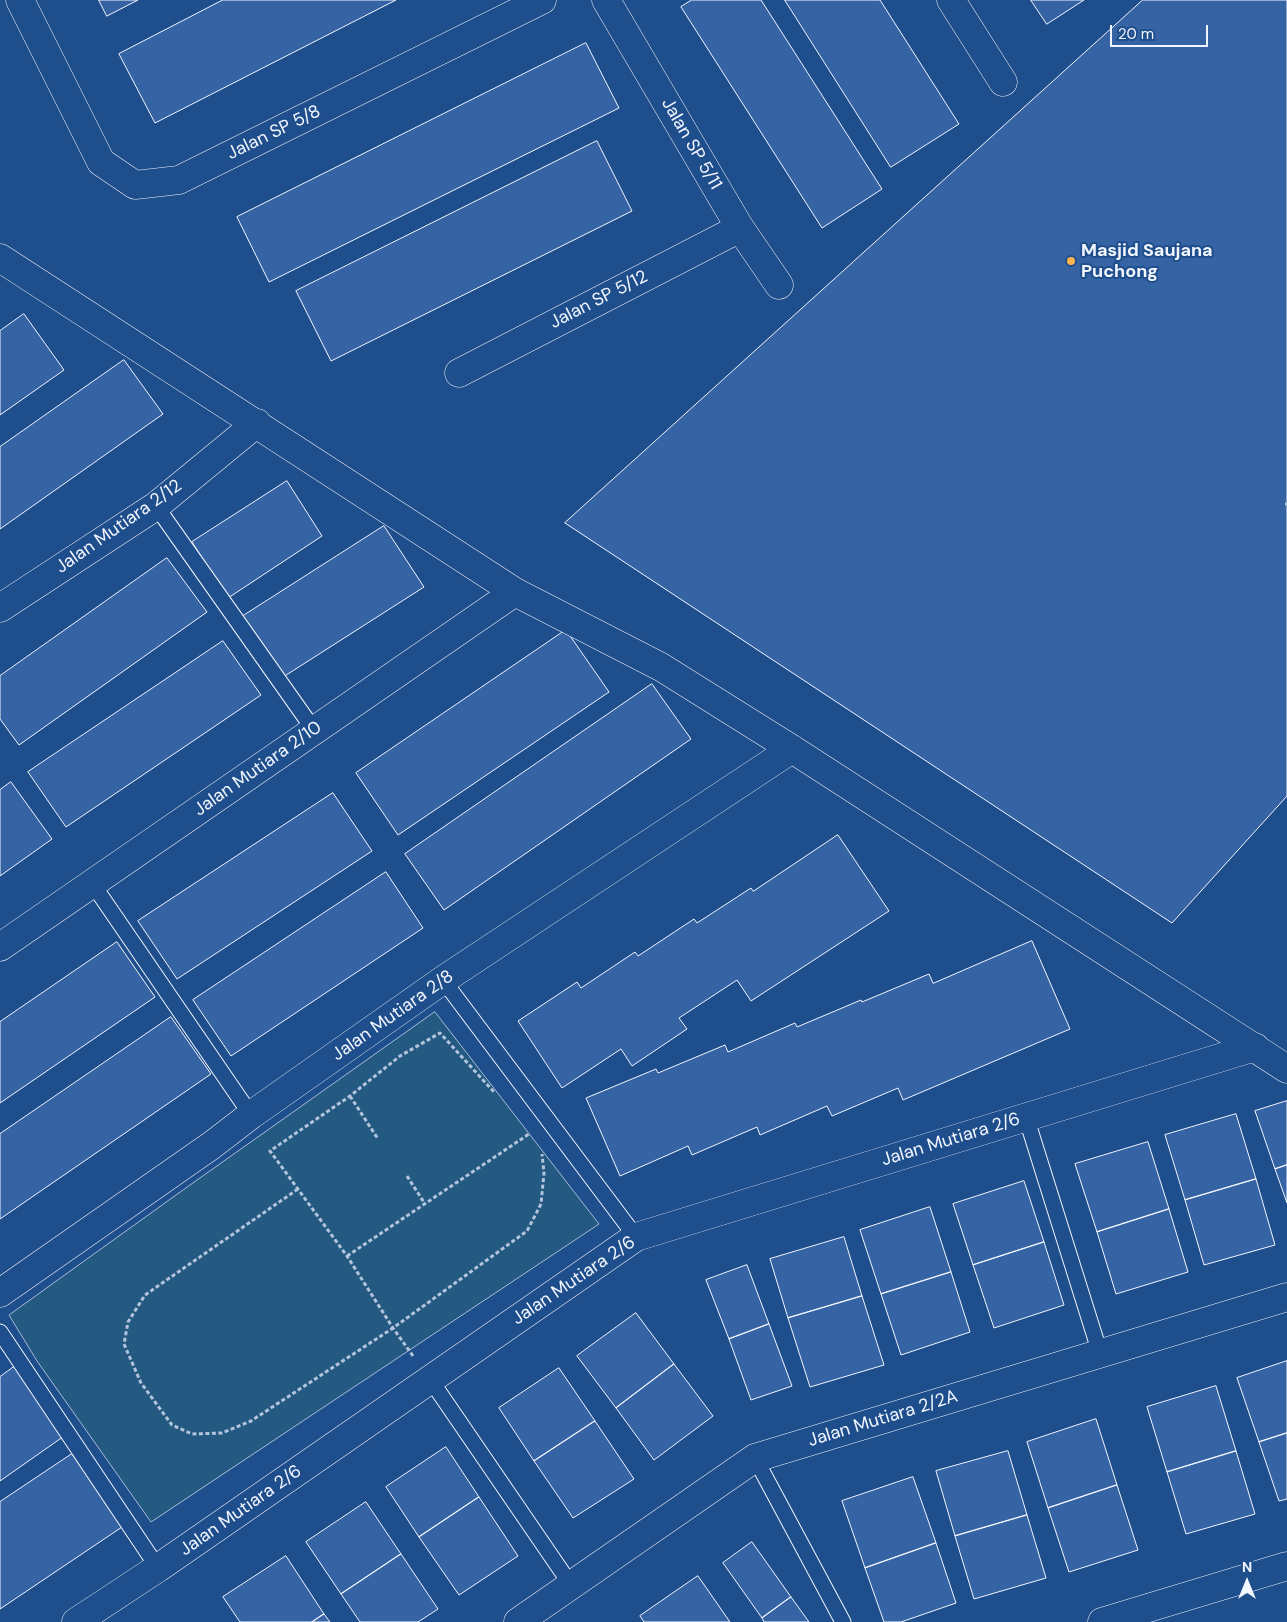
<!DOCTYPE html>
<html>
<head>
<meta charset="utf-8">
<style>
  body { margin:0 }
  #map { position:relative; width:1287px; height:1622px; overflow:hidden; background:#1f4e8c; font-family:"DM Sans",sans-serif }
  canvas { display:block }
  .north { position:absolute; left:1222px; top:1557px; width:50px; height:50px; -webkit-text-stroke:4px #1f4e8c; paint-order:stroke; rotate:0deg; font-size:14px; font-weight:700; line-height:20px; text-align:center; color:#f2f6ff }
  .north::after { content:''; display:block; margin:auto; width:18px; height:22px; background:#f2f6ff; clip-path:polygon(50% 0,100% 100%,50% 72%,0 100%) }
  .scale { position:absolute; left:1110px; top:25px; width:98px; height:22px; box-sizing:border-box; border:2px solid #f2f6ff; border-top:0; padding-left:6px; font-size:15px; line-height:18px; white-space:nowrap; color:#f2f6ff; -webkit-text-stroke:4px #1f4e8c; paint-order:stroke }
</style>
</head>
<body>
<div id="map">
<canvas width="1287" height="1622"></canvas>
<div class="north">N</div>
<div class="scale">20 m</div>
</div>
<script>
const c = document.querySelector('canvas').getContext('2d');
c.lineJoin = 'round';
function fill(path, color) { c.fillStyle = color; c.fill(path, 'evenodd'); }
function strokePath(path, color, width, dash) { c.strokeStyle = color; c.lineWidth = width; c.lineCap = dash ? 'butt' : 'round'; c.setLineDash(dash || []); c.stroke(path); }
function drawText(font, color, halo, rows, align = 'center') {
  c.font = font + ' "DM Sans",sans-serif'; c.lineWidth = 4; c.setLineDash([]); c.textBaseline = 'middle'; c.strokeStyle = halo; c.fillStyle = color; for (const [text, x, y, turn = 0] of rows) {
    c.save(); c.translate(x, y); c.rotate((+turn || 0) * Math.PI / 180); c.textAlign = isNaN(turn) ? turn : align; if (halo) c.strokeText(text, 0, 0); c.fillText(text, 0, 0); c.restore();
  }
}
const green = new Path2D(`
  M435,1012L599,1224L151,1522L37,1361L9,1315L183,1190Z`);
fill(green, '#245a82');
strokePath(green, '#a8bbd7', 1);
const building = new Path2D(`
  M99,0H138L107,16Z
  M223,0H396L155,123L119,54Z
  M692,0H761L882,189L822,228L681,7Z
  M785,0H880L959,124L891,167Z
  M1031,0H1084L1047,24Z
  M1143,0H1287V796L1172,923L565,523Z
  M586,43L619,108L269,282L237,217Z
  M597,141L632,211L331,361L296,291Z
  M24,314L64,370L0,415V331Z
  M124,360L163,414L0,529V447Z
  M287,481L322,536L228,598L192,542Z
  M384,526L424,587L280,679L240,618Z
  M167,558L207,612L19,745L0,719V676Z
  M566,630L609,692L398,835L356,773Z
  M223,641L261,695L66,827L28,772Z
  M652,684L691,739L444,910L405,854Z
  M11,782L52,839L0,876V790Z
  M333,793L372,851L177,979L138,921Z
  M838,835L889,911L751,1001L737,980L679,1018L687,1029L632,1066L621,1049L562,1088L518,1021L577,982L581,988L635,952L638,956L694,919L697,923L751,888L753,891Z
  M386,872L423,928L231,1056L193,1000Z
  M1032,941L1070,1029L903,1100L898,1088L832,1116L827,1106L760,1135L757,1127L692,1155L688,1146L620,1176L586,1098L656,1069L658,1073L725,1045L728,1052L795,1023L797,1027L861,1000L862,1002L929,974L933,983Z
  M117,942L155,997L0,1103V1022Z
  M171,1017L211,1074L0,1219V1134Z
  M1287,1101V1165L1275,1169L1255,1111Z
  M1236,1114L1256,1179L1185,1200L1165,1135Z
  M1148,1142L1169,1209L1097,1232L1075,1164Z
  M1287,1165V1203L1275,1169Z
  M1256,1179L1275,1245L1204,1265L1185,1200Z
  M1024,1181L1044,1242L973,1265L953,1204Z
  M930,1207L951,1272L881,1294L860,1230Z
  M1169,1209L1188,1272L1116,1294L1097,1232Z
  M844,1237L862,1296L788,1318L770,1259Z
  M1044,1242L1064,1305L994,1328L973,1265Z
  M747,1265L769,1324L729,1339L706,1280Z
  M951,1272L970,1332L901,1355L881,1294Z
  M862,1296L884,1365L810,1387L788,1318Z
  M636,1313L674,1364L616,1408L577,1356Z
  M769,1324L792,1386L751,1400L729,1339Z
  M1287,1361V1433L1259,1442L1237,1378Z
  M18,1364L67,1434L0,1481V1377Z
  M674,1364L713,1416L654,1460L616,1408Z
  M559,1368L595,1421L534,1461L499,1408Z
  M1216,1386L1236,1451L1167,1472L1147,1407Z
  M1096,1419L1117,1485L1048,1508L1027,1442Z
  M595,1421L634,1479L573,1518L534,1461Z
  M1287,1433V1499L1279,1501L1259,1442Z
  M446,1447L479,1497L419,1537L386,1487Z
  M1008,1451L1027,1515L955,1536L936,1471Z
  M1236,1451L1255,1514L1186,1534L1167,1472Z
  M72,1454L122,1527L0,1609V1502Z
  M913,1477L936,1543L865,1568L842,1501Z
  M1117,1485L1138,1550L1069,1572L1048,1508Z
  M479,1497L518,1556L459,1595L419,1537Z
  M366,1502L401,1554L341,1594L306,1542Z
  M1027,1515L1046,1578L974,1599L955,1536Z
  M752,1542L791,1597L762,1618L723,1563Z
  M936,1543L956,1603L901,1622H884L865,1568Z
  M401,1554L438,1609L418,1622H360L341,1594Z
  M286,1556L324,1614L312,1622H240L223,1597Z
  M698,1576L730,1622H644L640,1616Z
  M791,1597L809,1622H764L762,1618Z
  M324,1614L330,1622H312Z`);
fill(building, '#3563a3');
strokePath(building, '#f2f6ff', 1);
const lane = new Path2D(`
  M156,506L314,730
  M92,883L251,1115
  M443,980L636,1237
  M1026,1117L1100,1353
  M0,1332L158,1568
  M430,1379L571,1585
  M755,1458L843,1622`);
const street = new Path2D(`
  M20,0L101,162L135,185L179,180L542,0
  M606,0L740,228L779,285
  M951,0L1003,82
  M0,258L515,592L661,667L792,749L1287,1069
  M459,373L740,228
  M0,608L156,506L257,423
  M0,947L515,592
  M0,1293L212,1145L251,1115L443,980L792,749
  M76,1622L158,1568L636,1237L1255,1047
  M518,1622L755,1458L1287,1297
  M1102,1622L1287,1566`);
strokePath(lane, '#f2f6ff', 17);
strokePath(street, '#f2f6ff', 29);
strokePath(new Path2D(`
  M1285,504H1287
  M350,1096L378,1139
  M407,1176L425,1204
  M298,1189L145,1295L128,1322L124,1344L141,1383L172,1425L192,1434L222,1433L251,1421L393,1328L527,1231L541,1204L544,1173L542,1154
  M347,1256L529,1134
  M413,1356L393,1328L347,1256L270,1151L350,1096L400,1056L440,1033L494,1092`), '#b3c4dc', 3, [4, 2.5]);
strokePath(lane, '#1f4e8c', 15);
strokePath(street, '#1f4e8c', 28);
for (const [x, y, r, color] of [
  [1071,261,5,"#ffb74d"]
]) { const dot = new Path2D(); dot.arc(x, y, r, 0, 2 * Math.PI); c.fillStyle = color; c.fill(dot); strokePath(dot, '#1f4e8c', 2); }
drawText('18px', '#f2f6ff', '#1f4e8c', [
  ["Jalan SP 5/8",274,133,-26],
  ["Jalan SP 5/11",691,144,60],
  ["Jalan SP 5/12",599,300,-27],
  ["Jalan Mutiara 2/12",119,527,-35],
  ["Jalan Mutiara 2/10",258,769,-35],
  ["Jalan Mutiara 2/8",393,1016,-35],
  ["Jalan Mutiara 2/6",951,1140,-17],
  ["Jalan Mutiara 2/6",574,1281,-34],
  ["Jalan Mutiara 2/2A",883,1419,-17],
  ["Jalan Mutiara 2/6",241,1511,-35]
]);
drawText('bold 18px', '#f2f6ff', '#1f4e8c', [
  ["Masjid Saujana",1081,251],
  ["Puchong",1081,272]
], 'left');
</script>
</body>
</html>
